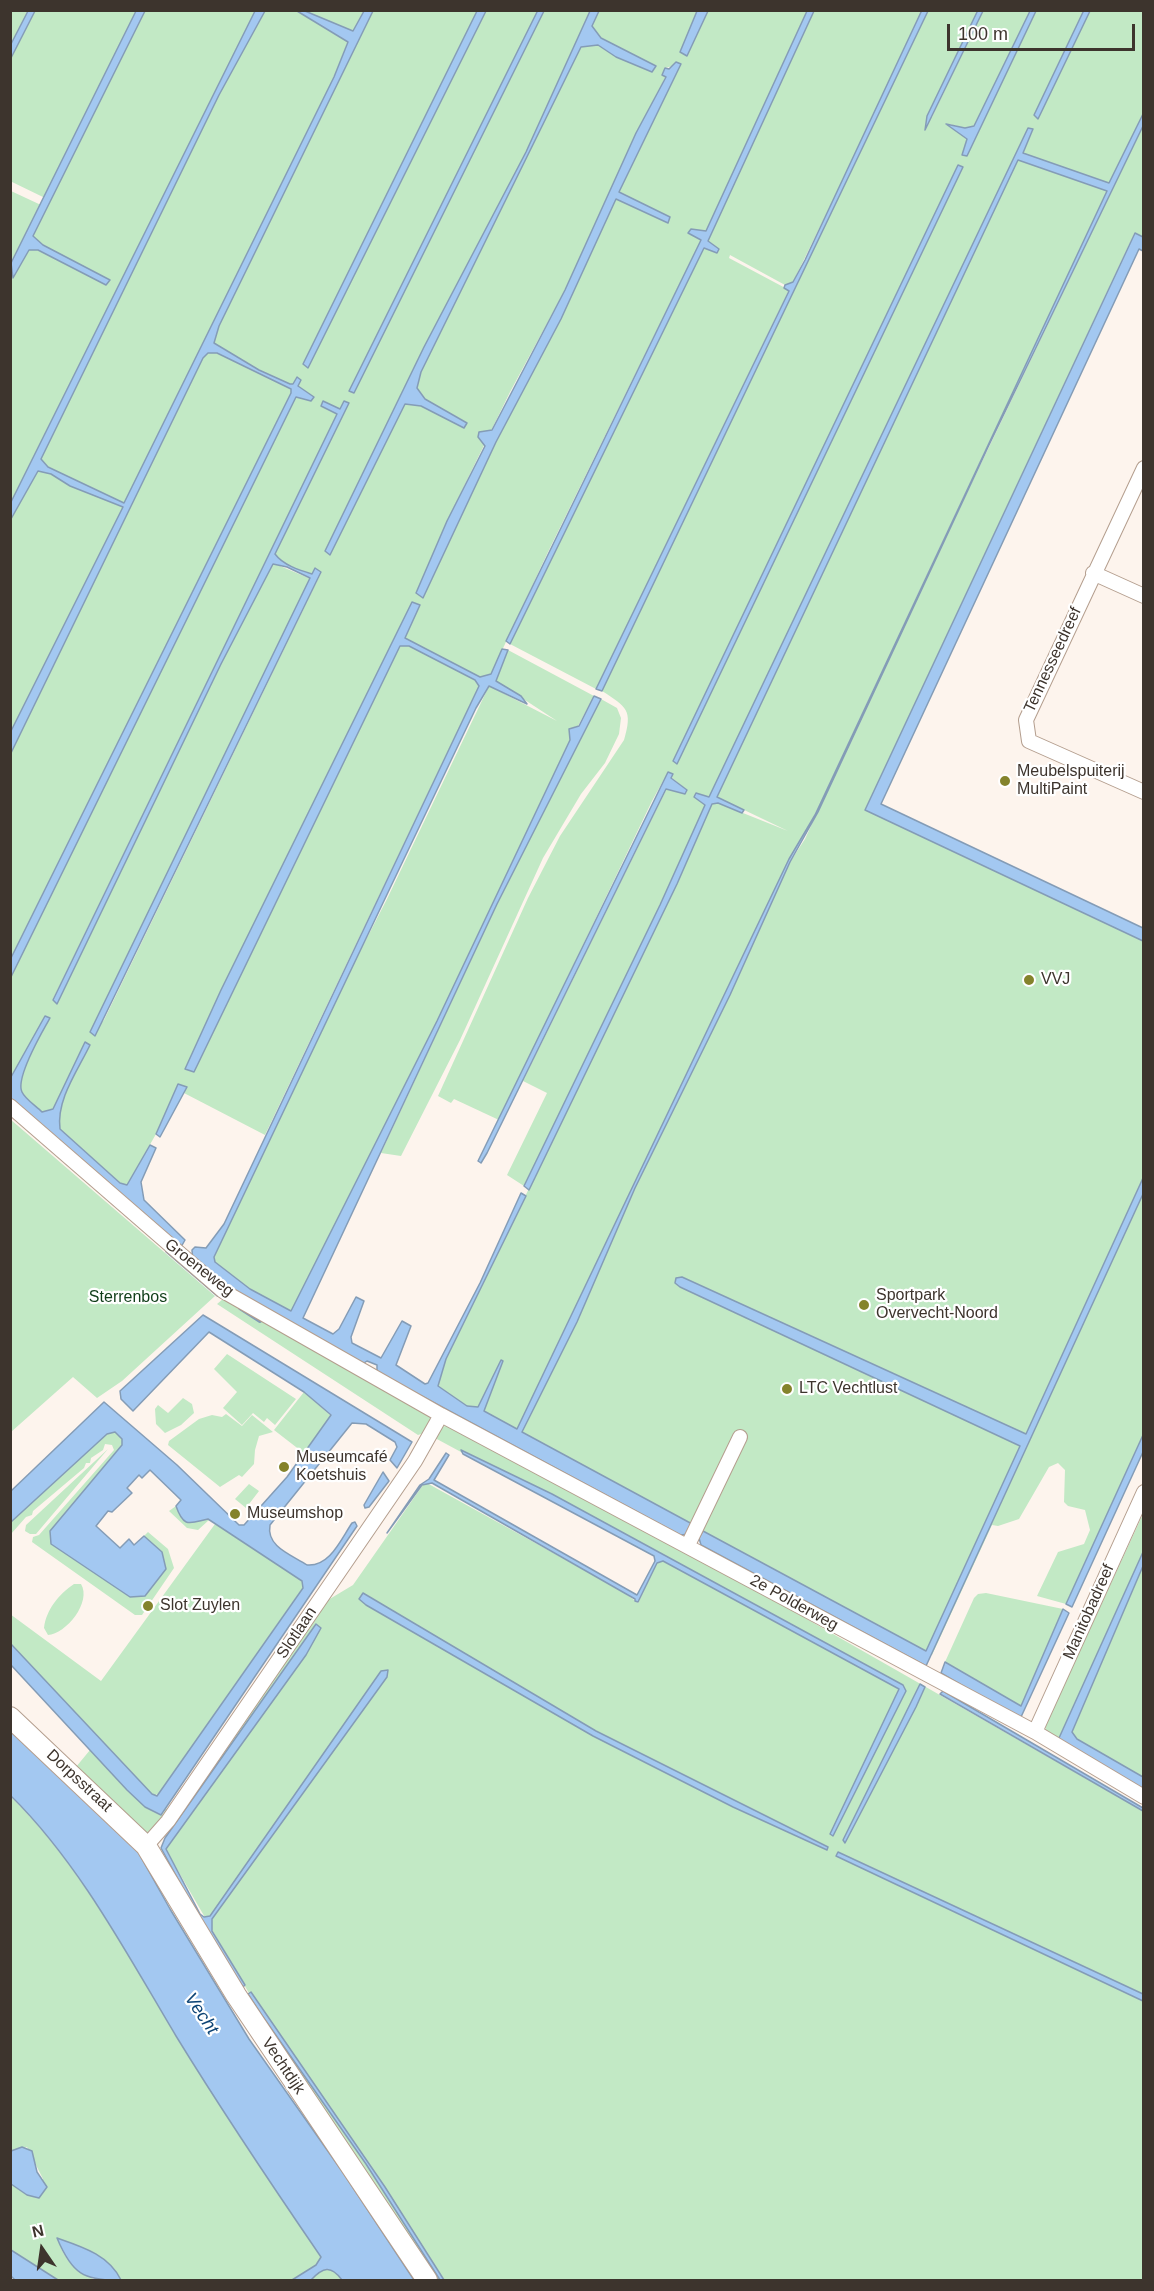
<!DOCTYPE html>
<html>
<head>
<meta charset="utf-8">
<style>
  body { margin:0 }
  #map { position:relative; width:1154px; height:2291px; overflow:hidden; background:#fdf4ed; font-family:Helvetica,sans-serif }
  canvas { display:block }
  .frame { position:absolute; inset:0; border:12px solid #3d342d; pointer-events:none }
  .north { position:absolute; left:12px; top:2219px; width:60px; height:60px; -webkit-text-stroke:4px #fff; paint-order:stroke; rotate:347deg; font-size:16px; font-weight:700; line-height:24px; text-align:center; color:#3d342d }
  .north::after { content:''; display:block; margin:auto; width:21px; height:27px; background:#3d342d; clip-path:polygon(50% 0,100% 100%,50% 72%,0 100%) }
  .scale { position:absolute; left:947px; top:24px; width:188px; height:27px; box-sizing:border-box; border:3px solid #3d342d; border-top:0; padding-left:8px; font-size:18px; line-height:21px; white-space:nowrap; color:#3d342d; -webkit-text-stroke:4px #fff; paint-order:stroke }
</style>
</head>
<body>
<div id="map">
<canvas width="1154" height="2291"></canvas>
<div class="frame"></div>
<div class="north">N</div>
<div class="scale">100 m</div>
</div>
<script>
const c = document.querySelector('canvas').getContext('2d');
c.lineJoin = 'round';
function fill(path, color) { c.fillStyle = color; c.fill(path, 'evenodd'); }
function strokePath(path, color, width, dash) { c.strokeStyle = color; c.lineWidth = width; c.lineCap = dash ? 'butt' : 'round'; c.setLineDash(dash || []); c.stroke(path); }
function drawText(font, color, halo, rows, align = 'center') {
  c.font = font + ' Helvetica,sans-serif'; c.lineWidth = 4.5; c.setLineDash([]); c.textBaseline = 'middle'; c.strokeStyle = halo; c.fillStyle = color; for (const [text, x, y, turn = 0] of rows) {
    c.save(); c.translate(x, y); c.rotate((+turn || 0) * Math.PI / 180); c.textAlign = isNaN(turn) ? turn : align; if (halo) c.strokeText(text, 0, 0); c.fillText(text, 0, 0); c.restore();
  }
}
fill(new Path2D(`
  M11,11H28L11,44Z
  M35,11H136L45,198L10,181L11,58Z
  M144,11H255L11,502V276L13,277L29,249L38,250L106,285L109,280L43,245L33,236Z
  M265,11H297L348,41L334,77L124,503L48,467L41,459L219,95Z
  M305,11H364L353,31Z
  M373,11H477L303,364L308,368L486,11H538L349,391L353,393L544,11H590L526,152L424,347L325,551L330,555L405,404L421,406L464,428L466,422L425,399L417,388L421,372L581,47L598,45L616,57L655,66L601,38L592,26L599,11H697L680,52L687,56L708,11H807L706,231L691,229L689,233L701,240L548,552L491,674L480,677L405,638L420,605L412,602L221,990L186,1069L194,1071L400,646H409L475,680L479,686L265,1135L184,1093L186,1087L178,1084L156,1134L127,1185L120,1183L60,1129C56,1100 78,1070 90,1045L85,1043L53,1109L42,1112C36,1106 25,1099 22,1092C14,1078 42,1032 50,1018L11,1077L10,977L296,396L310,401L313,397L298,386L296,378L293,385L290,384L259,370L214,343L219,326ZM681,64L619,192L670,217L668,222L616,198L561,319L496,442L423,598L416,593L447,521L510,392L565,290L636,133L666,76L665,68ZM344,401L348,404L275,554C285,567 306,575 321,573L104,1020L90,1032L311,579L273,563L221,664L57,1004L53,999L337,414L321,405L323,402L340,409Z
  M814,11H922L879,106L793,282L785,285L730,255L729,258L789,290L596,689L510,644L704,248L717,252L707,241Z
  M928,11H978L927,116L932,117L983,11H1030L974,126L965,128L949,124L967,139L962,155L967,156L1036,11H1084L1034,115L1038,118L1090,11H1143V114L1109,183L1023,153L1033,130L1028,128L709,798L694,797L705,805L660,905L524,1186L507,1175L547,1093L523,1081L667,788L686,793L687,790L671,777L672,774L668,772L652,801L499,1120L454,1099L451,1103L438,1096L528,898L560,836L624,740C633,710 627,707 602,691L606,682ZM958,165L962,167L677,763L673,761Z
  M1143,126V237L1134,234L865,810L1143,941V1178L987,1519L1143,1194V1435L1066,1604L1037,1596L1058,1552L1084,1544L1090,1530L1085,1510L1068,1506L1064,1502L1065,1470L1058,1463L1049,1467L1019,1519L998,1526L992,1525L932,1655L522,1433L576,1323L635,1188L730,995L790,862L805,839L888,658L815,815L789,859L517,1430L484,1411L503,1361L501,1360L478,1408L467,1406L438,1386L446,1359L677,884L712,804L718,803L788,831L717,797L1018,159L1107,191L895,643Z
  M11,191L41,205L11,262Z
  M208,353H217L291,389V393L11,958V753L203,358Z
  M38,471L51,474L70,486L123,507L11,731V519Z
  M508,650L594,696L578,726L569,729L570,740L437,1021L291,1312L250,1289L215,1262L214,1257L335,1000L387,899L489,686L557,721L496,681Z
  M601,699L617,708L621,718L619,734L605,763L581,794L543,858L460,1040L401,1156L381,1153L497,904Z
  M10,1119L215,1296L122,1381L97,1398L73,1377L11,1432Z
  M223,1299L435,1416L424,1433L418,1435L217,1304Z
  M227,1354L296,1399L275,1425L267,1418L264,1422L253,1413L242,1425L223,1408L237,1392L214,1369Z
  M304,1392L331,1416L305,1454L274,1430Z
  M183,1398L192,1404L194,1413L181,1425L165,1433L156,1424L155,1409L158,1405L168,1413Z
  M226,1414L242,1426L252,1415L273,1432L259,1436L255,1450L254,1464L242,1477L239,1475L220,1487L168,1445L169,1441L199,1419L212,1415L222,1417Z
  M448,1425L791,1610L1143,1811V2280H434L279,2045L163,1845L323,1603L353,1585L425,1482L622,1591L638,1603L657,1563L661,1560L435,1438L439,1428Z
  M115,1432L122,1439L123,1444L51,1544L162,1552L144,1536L148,1532L168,1549L174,1568L142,1615H135L32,1542L33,1537L39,1535L114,1450L112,1445L105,1444L103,1450L91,1458L90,1463H86L84,1468L33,1511L32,1515L26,1517L11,1534V1522L107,1433Z
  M108,1449L36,1534H30L25,1531L26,1525Z
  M249,1484L259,1491L246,1508L235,1499Z
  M176,1506C182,1515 199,1520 209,1520L198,1530L187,1528L169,1511Z
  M1143,1514V1552L1059,1738L1061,1743L1045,1733L1046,1724Z
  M215,1524L302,1581L304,1586L159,1793L154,1796L11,1644L10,1614L101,1681Z
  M1143,1566V1777L1077,1739L1072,1732Z
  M74,1584H81C92,1602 66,1634 48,1635L44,1628C46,1610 59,1594 74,1584Z
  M986,1593L1063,1609L1021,1706L945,1662L974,1598L978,1594Z
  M90,1750L127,1790L163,1814L166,1808L169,1813L151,1832L147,1833L76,1767Z
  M10,1796C78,1862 128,1956 176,2036C222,2111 271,2184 321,2257L316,2265L292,2280H121L58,2239C63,2259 77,2272 96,2280H58L11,2250V2184L27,2195L43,2179L27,2147L11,2151Z
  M328,2268L334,2270L342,2280H311L321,2270Z`), '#c2e9c5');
const water = new Path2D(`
  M538,10L544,11L354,393L349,391Z
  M922,10L928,11L602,691L596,689L789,291L784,288L785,285L793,282L805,260Z
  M978,10L983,11L925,130L927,116Z
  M1084,10L1090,11L1038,119L1034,115Z
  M28,11H35L11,58V44Z
  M136,11H145L33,236L43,245L110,280L106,285L38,250H29L13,278L11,263Z
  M255,11H265L219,95L41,459L48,467L124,503L334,77L348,42L297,11H305L353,31L364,11H373L219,326L214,343L259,370L290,384H293L297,377L301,380L298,386L314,397L311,401L296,397L11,977V958L291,393V389L217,353H208L203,358L11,753V731L123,507L70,486L51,474L38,471L11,519V502Z
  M477,11H486L308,368L303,364Z
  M590,11H599L592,26L601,38L656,66L652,72L616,57L598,45L581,47L421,372L417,388L425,399L467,423L464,428L421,406L405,404L330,555L325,551L424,347L526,152Z
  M697,11H708L687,56L680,52Z
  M807,11H814L708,241L719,249L717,253L704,248L510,644L506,641L701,240L688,233L691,229L706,231Z
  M1030,11H1036L967,156L962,155L967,139L946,124L965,128L974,126Z
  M676,62L681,64L619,192L670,217L668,223L616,199L561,319L496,442L423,598L416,593L447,521L485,446L478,437L479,432L492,430L565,290L636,133L666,77L662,75L665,68L669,69Z
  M1143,114V126L989,445L818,812L790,862L730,995L635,1188L577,1322L522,1432L694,1525L690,1534L680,1535L377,1372V1365L367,1361L361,1365L265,1313L193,1263L192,1250L195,1247L206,1248L224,1224L479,686L475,680L409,646H400L194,1072L185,1069L221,990L412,602L420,605L405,638L480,677L491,674L502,649L508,650L496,681L521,696L527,704L489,686L476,708L214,1257L215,1262L250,1289L291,1311L437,1021L570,740L569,729L579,726L594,696L601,699L497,904L303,1318L333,1334L339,1329L356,1297L364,1301L351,1337L352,1343L381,1358L402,1321L411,1326L396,1365L425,1384L428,1383L480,1283L521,1193L526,1196L446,1359L438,1386L467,1406L478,1407L501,1360L503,1361L484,1411L517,1429L789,859L815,815L1107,191L1018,160L717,797L744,810L742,813L718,803L712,804L677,884L529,1190L524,1186L660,905L705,805L694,797L696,793L709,797L1028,128L1033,129L1023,153L1109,183Z
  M958,165L963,167L677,764L673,761Z
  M1135,233L1143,237V251L1139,249L881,804L1143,928V941L865,810Z
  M323,401L340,409L344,401L349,403L275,554C283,565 299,570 312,574L315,568L321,572L95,1036L90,1032L106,999L310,578L287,567L273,564L221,664L57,1004L53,1000L337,414L321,406Z
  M668,772L673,774L671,778L687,790L685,794L666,789L487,1153L481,1163L478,1161Z
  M45,1016L50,1018C42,1032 15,1078 22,1092C25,1099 36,1106 42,1112L53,1109L85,1042L90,1045C78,1070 56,1100 60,1129L120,1183L127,1185L150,1145L156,1148L141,1182L144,1200L185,1240L181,1247L11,1100V1077Z
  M178,1084L187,1087L160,1137L156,1134Z
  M1143,1178V1194L926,1666L701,1545L699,1538L703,1531L926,1651L1020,1446L680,1287L675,1283L676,1278L682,1277L1026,1434Z
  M203,1315L412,1442L397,1468L390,1460L397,1447L395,1442L366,1424L352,1423L270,1525C266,1547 292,1555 307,1565C330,1567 341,1539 352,1523L355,1522L357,1526L161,1815L145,1807L127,1790L11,1665V1644L152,1794L157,1796L303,1588L302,1581L208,1519C190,1523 184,1529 176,1506L181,1500L150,1470L142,1478L139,1475L127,1488L132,1493L112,1512L108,1511L96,1526L120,1548L129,1539L134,1545L144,1536L162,1552L166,1569L145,1596L130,1597L51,1544L50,1531L122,1445V1439L115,1432L107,1434L11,1522V1491L104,1402L177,1465L239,1525H244L287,1477L331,1415L304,1392L209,1332L133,1411L121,1399L120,1391Z
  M1143,1435V1452L1072,1607L1066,1604Z
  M461,1450L552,1494L903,1685L906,1691L833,1836L830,1834L899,1689L663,1561L657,1563L638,1602L635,1601V1599L432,1483L422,1485L387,1533L420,1485L429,1479L446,1453L449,1455L434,1480L637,1595L655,1561L654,1556L463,1454Z
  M383,1472L389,1481L369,1507L365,1508L364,1505Z
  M1143,1552V1566L1072,1732L1077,1739L1143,1777V1791L1061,1743L1059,1738Z
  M363,1593L596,1731L828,1847L827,1850L733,1807L593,1736L366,1605L359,1599Z
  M1063,1609L1069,1613L1021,1717L1017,1718L941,1673L945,1662L1021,1706Z
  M316,1624L321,1628L306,1655L166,1849L200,1914L204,1917L210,1916L381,1671L388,1670L387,1677L212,1919V1931L245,1985L243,1987L202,1923L161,1848L165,1838Z
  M920,1684L925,1687L916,1707L845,1843L843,1840Z
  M943,1691L1143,1808V1811L940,1694Z
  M10,1726L137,1850L170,1909L249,2039L344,2174L414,2280H342C331,2265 323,2267 311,2280H292L316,2265L321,2257C271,2184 222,2111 176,2036C127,1954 79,1863 11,1796Z
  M838,1852L1143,1994V2001L836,1856Z
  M251,1992L385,2187L444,2280H440L366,2164L261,2014L248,1994Z
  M22,2147L32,2151L37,2172L47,2187L39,2198L27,2195L11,2184V2151Z
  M57,2238C83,2247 109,2255 121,2280C84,2281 72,2274 57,2238Z
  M11,2250L58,2280H15L11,2276Z`);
fill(water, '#a3c8f1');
strokePath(water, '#849cb6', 1.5);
strokePath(new Path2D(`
  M167,1251L218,1295
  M240,1308L260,1321`), '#849cb6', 4);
const street = new Path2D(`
  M1144,468L1026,720L1029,741L1144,792
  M1093,573L1144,596
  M10,1106L223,1291L441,1415L1035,1732L1144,1797
  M688,1545L740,1437
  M1035,1732L1144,1492
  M146,1846L168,1821L415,1461L441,1415`);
const secondary = new Path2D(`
  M10,1717L146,1846L236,1995L427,2280`);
strokePath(street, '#b49e8e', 16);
strokePath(secondary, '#b49e8e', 22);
strokePath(street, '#fff', 14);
strokePath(secondary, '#fff', 20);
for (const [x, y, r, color] of [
  [1005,781,6,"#84832c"],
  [1029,980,6,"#84832c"],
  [864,1305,6,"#84832c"],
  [787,1389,6,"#84832c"],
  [284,1467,6,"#84832c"],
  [235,1514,6,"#84832c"],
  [148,1606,6,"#84832c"]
]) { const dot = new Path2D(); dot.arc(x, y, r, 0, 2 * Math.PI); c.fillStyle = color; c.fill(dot); strokePath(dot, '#fff', 2); }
drawText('16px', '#3d342d', '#fff', [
  ["Tennesseedreef",1053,660,-65],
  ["Groeneweg",199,1268,38],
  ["2e Polderweg",794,1603,29],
  ["Manitobadreef",1089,1612,-66],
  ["Slotlaan",297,1633,-56],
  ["Dorpsstraat",79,1781,43],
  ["Vechtdijk",283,2066,56]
]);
drawText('16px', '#3d342d', '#fff', [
  ["Meubelspuiterij",1017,772],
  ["MultiPaint",1017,790],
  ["VVJ",1041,980],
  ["Sportpark",876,1296],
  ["Overvecht-Noord",876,1314],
  ["LTC Vechtlust",799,1389],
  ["Museumcafé",296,1458],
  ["Koetshuis",296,1476],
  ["Museumshop",247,1514],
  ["Slot Zuylen",160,1606]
], 'left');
drawText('16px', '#0f3d18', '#fff', [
  ["Sterrenbos",128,1298]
]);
drawText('italic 18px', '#0d4475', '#fff', [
  ["Vecht",201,2014,56]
]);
</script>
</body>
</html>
